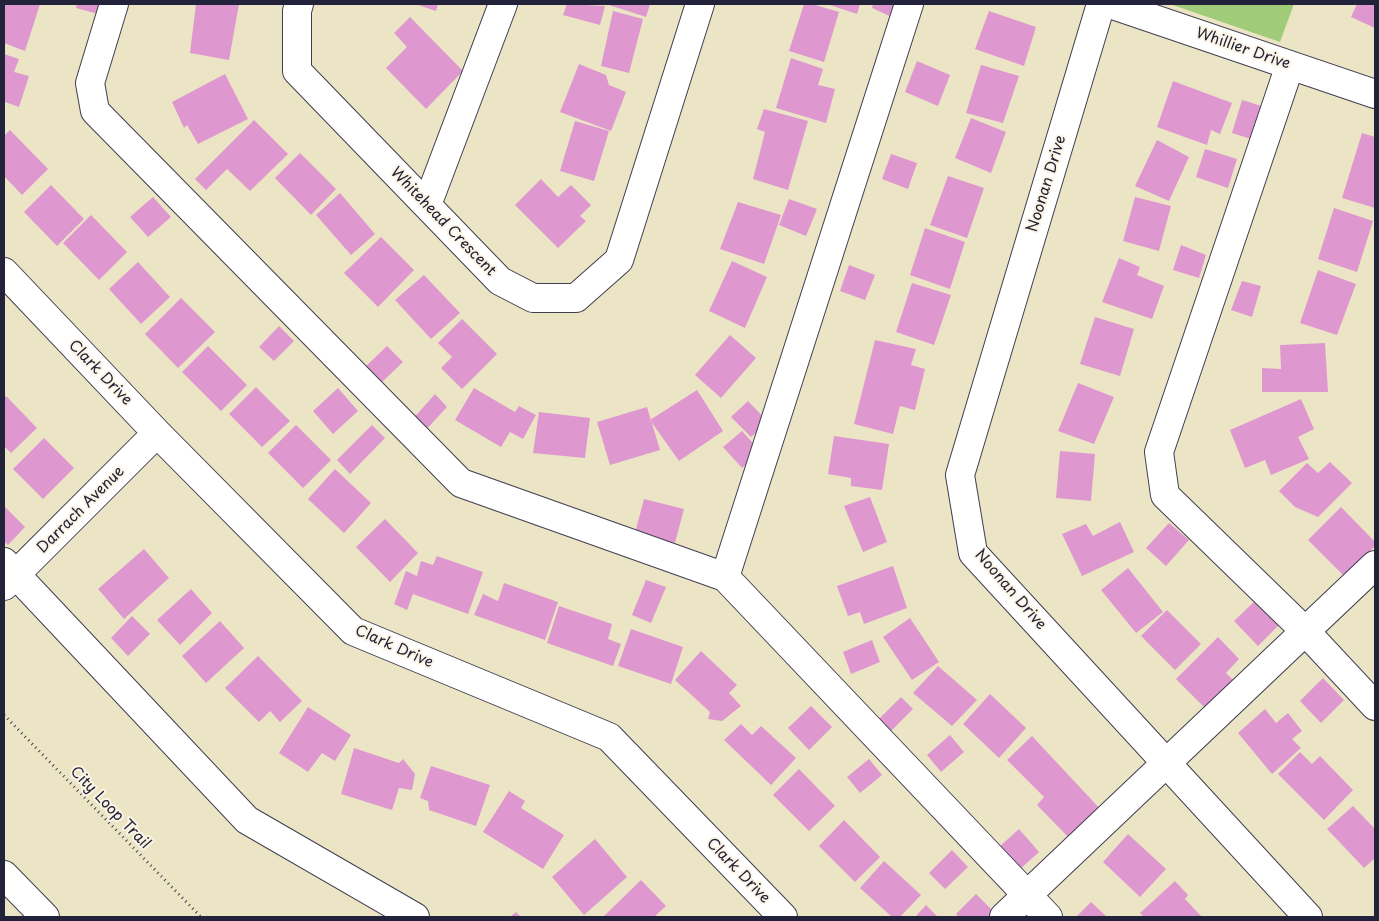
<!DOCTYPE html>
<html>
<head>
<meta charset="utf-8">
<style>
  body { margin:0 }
  #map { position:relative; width:1379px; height:921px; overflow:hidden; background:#ece5c5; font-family:"Playpen Sans",sans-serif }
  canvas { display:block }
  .frame { position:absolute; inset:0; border:5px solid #22223b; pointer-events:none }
</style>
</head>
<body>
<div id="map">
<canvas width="1379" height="921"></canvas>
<div class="frame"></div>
</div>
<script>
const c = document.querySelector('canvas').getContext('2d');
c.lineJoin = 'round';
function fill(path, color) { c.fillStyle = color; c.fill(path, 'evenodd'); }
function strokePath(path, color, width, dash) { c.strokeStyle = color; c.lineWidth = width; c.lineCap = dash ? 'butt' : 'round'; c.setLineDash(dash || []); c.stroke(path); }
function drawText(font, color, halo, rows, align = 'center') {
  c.font = font + ' "Playpen Sans",sans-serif'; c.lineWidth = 4; c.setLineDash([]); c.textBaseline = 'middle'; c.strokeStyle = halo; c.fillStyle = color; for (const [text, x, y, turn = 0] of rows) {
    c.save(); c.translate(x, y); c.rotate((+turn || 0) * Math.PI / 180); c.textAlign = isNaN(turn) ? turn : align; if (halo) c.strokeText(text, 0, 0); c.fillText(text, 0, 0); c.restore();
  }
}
fill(new Path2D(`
  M1170,4H1294L1280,42Z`), '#a0cc79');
fill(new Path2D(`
  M4,4H40L25,51L4,43Z
  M77,4H109L106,16L76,8Z
  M196,4H239L229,60L190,53Z
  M415,4H438L436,11Z
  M567,4L605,6L600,25L563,15Z
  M606,4H650L646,17Z
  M804,4H812L839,12L824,62L789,51Z
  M827,4H860L857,14Z
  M873,4H900L894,18L872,8Z
  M1357,4H1375V28L1351,17Z
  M613,11L643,19L629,73L601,66Z
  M989,11L1036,27L1024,66L975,49Z
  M410,17L463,71L426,109L386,68L407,47L394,33Z
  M4,54L19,59L14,72L29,76L19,107L5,102L4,105Z
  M791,58L823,69L818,85L835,89L826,123L776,108Z
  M917,61L950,75L938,106L905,92Z
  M579,64L606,75L609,85L626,92L611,131L560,112Z
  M981,65L1019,76L1003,123L966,113Z
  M225,74L248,119L198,144L187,125L184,128L172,102Z
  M1173,81L1232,103L1220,134L1211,130L1207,145L1157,127Z
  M1242,100L1265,107L1254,140L1232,133Z
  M764,109L808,121L788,190L753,179L765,132L757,129Z
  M971,118L1006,132L991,173L955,158Z
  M254,120L288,154L250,191L227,169L206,190L195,179Z
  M575,121L609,131L594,181L560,171Z
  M10,130L48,169L22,195L4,176V136Z
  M1362,133L1375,137V208L1342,198Z
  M1157,140L1189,157L1169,201L1135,186Z
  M1205,149L1237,159L1228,188L1196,177Z
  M300,153L336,189L311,215L275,178Z
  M891,154L917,163L908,189L882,179Z
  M948,176L984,188L967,238L930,225Z
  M541,179L558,197L571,185L591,205L580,216L586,221L558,248L515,205Z
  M51,185L84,219L57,246L24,212Z
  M340,193L375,234L351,255L316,215Z
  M153,197L171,217L148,237L130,217Z
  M1135,197L1171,206L1159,251L1123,241Z
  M789,199L817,209L806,236L779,225Z
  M738,202L781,215L764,264L720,249Z
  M1334,208L1373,221L1357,272L1318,259Z
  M91,215L127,252L99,280L63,243Z
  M925,228L965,242L950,289L910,275Z
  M381,237L414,270L378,307L344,273Z
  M1181,245L1206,255L1199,278L1173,270Z
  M1119,258L1140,267L1137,275L1164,286L1152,319L1102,302Z
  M732,261L767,277L745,328L709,311Z
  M138,262L170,297L141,324L109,289Z
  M849,265L875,275L865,300L840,291Z
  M1318,270L1356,284L1337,335L1300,323Z
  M424,275L460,313L431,339L395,300Z
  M1242,281L1261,286L1252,317L1231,310Z
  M912,283L951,295L934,345L896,332Z
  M181,298L215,332L178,368L145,334Z
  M1095,317L1134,329L1120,376L1080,364Z
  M462,319L497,354L462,389L441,368L452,357L438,343Z
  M279,326L294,341L274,361L259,347Z
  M730,335L756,358L721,398L695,375Z
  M875,340L916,349L911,365L925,369L915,410L900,406L893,434L854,424Z
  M1325,343L1328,392H1262V368L1281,369L1280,345Z
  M208,346L247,385L221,411L182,372Z
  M387,346L403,362L381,383L365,367Z
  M1078,383L1114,397L1094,444L1058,431Z
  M256,387L290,421L262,447L229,414Z
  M338,388L358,411L333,434L313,411Z
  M474,388L515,412L519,406L536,415L523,439L510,432L501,447L455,420Z
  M697,390L723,431L679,461L650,420Z
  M435,394L447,407L423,433L411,421Z
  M6,396L37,428L11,453L4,446V398Z
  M1301,399L1314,429L1298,437L1309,459L1271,475L1265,460L1245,468L1230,430Z
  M748,401L768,422L751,437L731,417Z
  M647,407L660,450L610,465L597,422Z
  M539,412L590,418L585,458L533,453Z
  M296,425L331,460L303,488L268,453Z
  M372,425L385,438L350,474L337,460Z
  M742,431L761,452L742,468L723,447Z
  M834,436L889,444L882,490L851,486V478L828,474Z
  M44,438L74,468L43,499L13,469Z
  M1060,451L1095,454L1091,501L1056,498Z
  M1330,462L1352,483L1318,517L1295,507L1279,491L1307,463L1318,473Z
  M335,469L371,503L344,533L308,499Z
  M870,497L887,542L863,552L844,506Z
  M644,499L684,509L675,543L635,533Z
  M4,506L25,527L8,545L4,541Z
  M1341,507L1375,542V546L1344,576L1308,540Z
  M385,519L418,553L390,582L356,547Z
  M1120,522L1134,552L1082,576L1062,534L1086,524L1093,536Z
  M1169,523L1189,540L1166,566L1146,548Z
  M144,549L169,578L124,619L98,589Z
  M437,556L483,572L468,614L413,594L407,610L394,604L406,571L417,576L421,561L433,565Z
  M893,566L907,608L864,624L860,612L848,616L837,586Z
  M1128,568L1163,612L1136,633L1101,590Z
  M646,580L666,587L651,623L632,615Z
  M504,583L558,602L545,640L474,615L483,594L498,601Z
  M191,589L212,613L180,645L157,620Z
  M1256,600L1280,624L1258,646L1234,621Z
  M559,606L612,624L608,639L621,644L613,666L547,643Z
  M1167,610L1201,644L1175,670L1141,636Z
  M132,616L150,634L128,656L111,638Z
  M910,618L939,662L912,680L883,637Z
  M220,621L244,648L206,683L182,656Z
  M631,629L683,647L671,684L618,666Z
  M1218,637L1239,659L1226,673L1242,689L1214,717L1176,679Z
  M872,640L880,662L851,674L843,652Z
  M701,651L737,685L729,693L741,706L722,721L708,719L710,712L675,680Z
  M258,656L302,701L280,722L270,711L259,722L225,688Z
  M938,666L977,700L952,726L913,693Z
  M1323,678L1344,700L1321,723L1300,701Z
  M990,694L1026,728L999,758L963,724Z
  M901,697L913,709L889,733L877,721Z
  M811,706L832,727L809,750L788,728Z
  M308,707L351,735L335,761L322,753L308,772L279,753Z
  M1265,709L1276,723L1288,713L1302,731L1292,739L1301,748L1272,774L1238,733Z
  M741,724L752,735L761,726L796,758L771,785L724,740Z
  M950,735L964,752L941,772L927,755Z
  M1032,736L1104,813L1074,843L1037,805L1044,797L1007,760Z
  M354,748L399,763L403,759L415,774L412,790L399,788L392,810L341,794Z
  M1300,752L1312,764L1320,756L1353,790L1324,820L1278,774Z
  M869,759L882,775L860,793L847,777Z
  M431,766L490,785L476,826L429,810L428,801L420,798Z
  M799,769L835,806L809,831L773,795Z
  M509,791L525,801L521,808L564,835L543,869L483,832Z
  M1353,806L1375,829V858L1364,868L1327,829Z
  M844,820L880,857L855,882L819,846Z
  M1019,829L1039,852L1018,871L998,848Z
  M1128,834L1166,869L1140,897L1103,862Z
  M595,839L627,877L584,915L552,877Z
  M952,850L968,867L945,889L929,873Z
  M884,861L921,895L900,917H892L860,888Z
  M641,880L666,906L654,917H603Z
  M1175,881L1188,895L1185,899L1202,917H1144L1140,913Z
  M976,894L994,912L988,917H959L956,914Z
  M1091,902L1107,917H1076Z
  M926,905L938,917H915Z
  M516,912L521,917H510Z`), '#de98cf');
const minor = new Path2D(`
  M114,4L90,83L95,111L461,483L725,577L1048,917
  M299,4L297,11V71L500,281L533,298H576L619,260L700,4
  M1101,4L960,475L973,553L1308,917
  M1110,4L1375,94
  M1290,65L1159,452L1165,495L1305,631L1375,706
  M427,205L503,4
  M4,272L157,433L353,631L609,737L783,917
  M4,562L247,820L415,917
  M725,577L909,4
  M4,586L157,433
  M4,875L45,917
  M1004,917L1375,565`);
strokePath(minor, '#403f50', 30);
strokePath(new Path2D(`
  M4,715L201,917`), '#403f50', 3, [1, 4]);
strokePath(minor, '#fff', 28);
drawText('15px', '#22223b', '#fcf5e5', [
  ["Whillier Drive",1243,49,19],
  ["Noonan Drive",1047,184,-73],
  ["Whitehead Crescent",443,222,46],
  ["Clark Drive",100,373,46],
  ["Darrach Avenue",81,510,-45],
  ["Noonan Drive",1010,590,49],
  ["Clark Drive",394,647,24],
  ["City Loop Trail",110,808,46],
  ["Clark Drive",738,871,46]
]);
</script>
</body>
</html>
